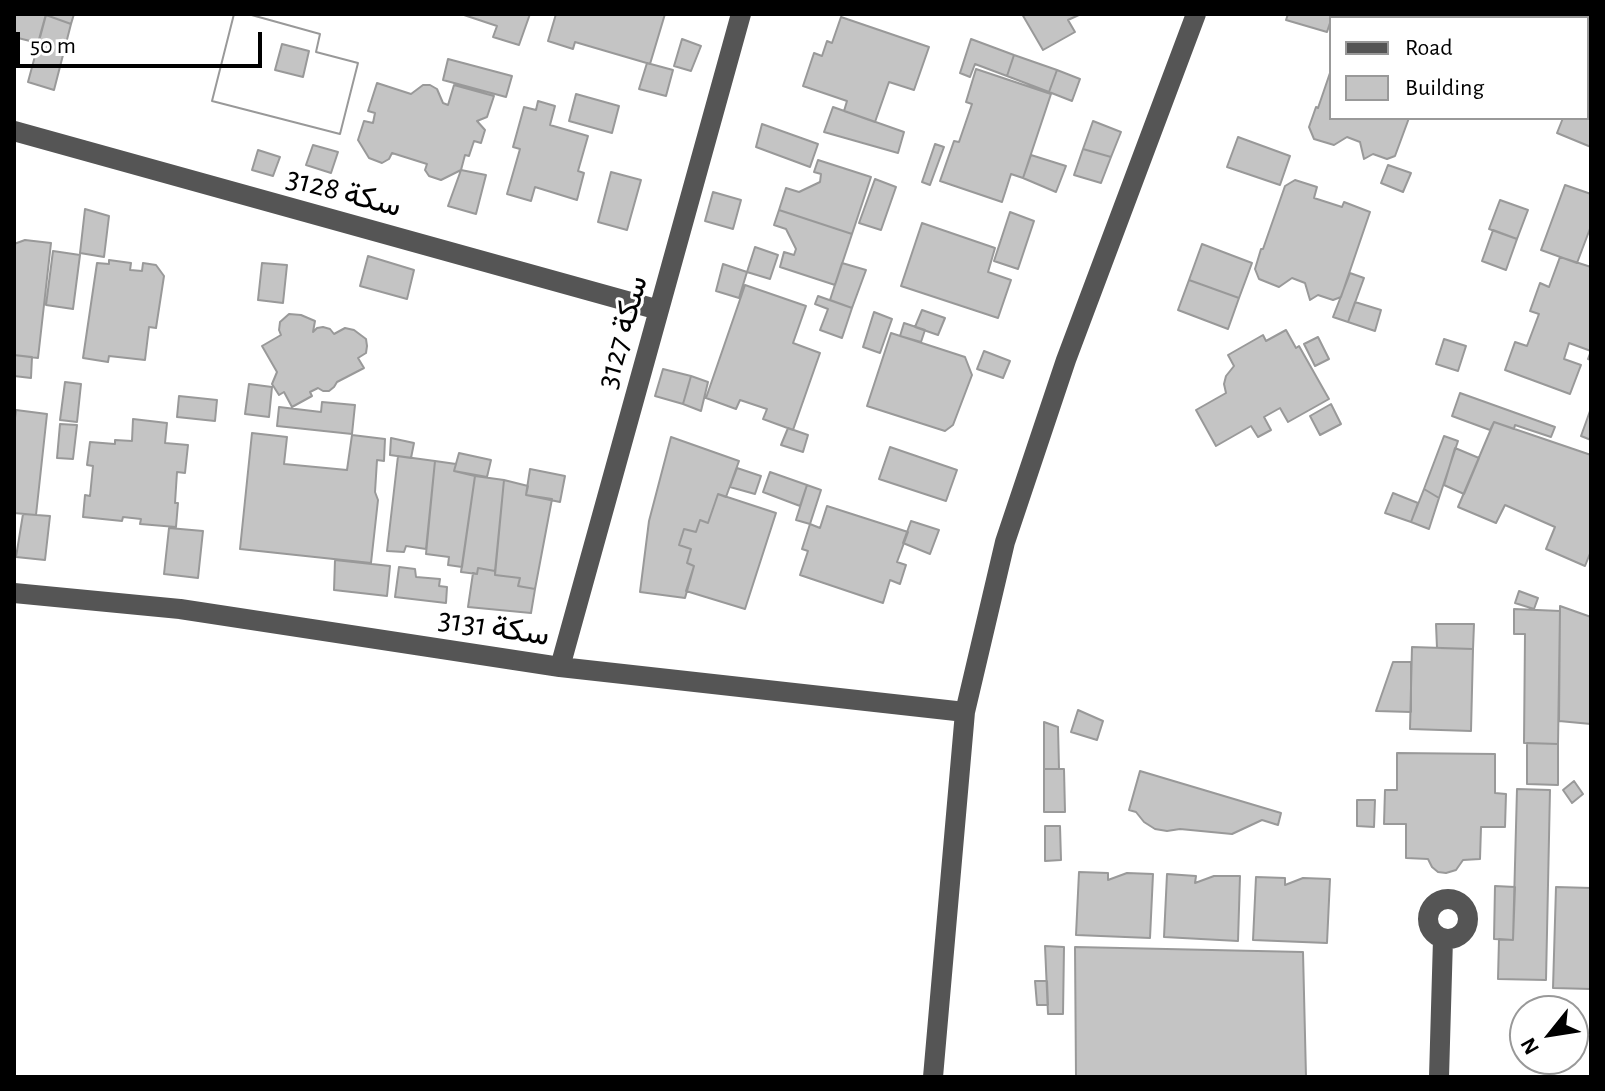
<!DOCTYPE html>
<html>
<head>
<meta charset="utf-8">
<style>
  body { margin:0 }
  #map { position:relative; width:1605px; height:1091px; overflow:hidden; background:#fff; font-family:"Alegreya Sans",sans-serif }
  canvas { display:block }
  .frame { position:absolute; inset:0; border:16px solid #000; pointer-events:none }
  .legend { position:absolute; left:1329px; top:16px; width:260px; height:104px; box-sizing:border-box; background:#fff; border:2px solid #999; margin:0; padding:10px 14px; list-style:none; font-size:24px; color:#000 }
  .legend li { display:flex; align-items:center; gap:16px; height:40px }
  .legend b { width:40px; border:2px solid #999 }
  .north { position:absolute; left:1509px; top:995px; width:80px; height:80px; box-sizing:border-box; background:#fff; border:2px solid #999; border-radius:50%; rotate:240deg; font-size:22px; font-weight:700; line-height:32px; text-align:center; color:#000 }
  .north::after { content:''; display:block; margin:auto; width:28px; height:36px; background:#000; clip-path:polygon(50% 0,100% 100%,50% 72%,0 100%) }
  .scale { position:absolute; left:16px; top:32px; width:246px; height:36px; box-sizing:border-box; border:4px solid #000; border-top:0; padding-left:10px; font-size:24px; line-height:28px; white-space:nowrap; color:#000; -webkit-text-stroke:6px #fff; paint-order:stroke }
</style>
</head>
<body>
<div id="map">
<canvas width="1605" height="1091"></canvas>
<div class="frame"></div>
<ul class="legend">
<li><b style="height:10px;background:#555"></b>Road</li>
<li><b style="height:22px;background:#c4c4c4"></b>Building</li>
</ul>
<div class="north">N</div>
<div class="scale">50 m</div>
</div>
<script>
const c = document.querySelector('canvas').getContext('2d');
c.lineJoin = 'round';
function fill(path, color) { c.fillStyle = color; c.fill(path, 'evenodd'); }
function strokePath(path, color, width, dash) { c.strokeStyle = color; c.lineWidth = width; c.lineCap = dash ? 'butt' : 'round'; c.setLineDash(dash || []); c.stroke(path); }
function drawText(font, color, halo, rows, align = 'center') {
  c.font = font + ' "Alegreya Sans",Vazirmatn,sans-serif'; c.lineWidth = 6; c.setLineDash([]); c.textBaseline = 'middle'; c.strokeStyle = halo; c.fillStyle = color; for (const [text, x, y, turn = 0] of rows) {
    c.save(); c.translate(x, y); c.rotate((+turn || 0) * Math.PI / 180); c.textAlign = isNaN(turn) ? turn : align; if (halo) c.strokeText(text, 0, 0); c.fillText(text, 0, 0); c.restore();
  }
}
const building = new Path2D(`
  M14,14H46L38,43L14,37Z
  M46,14H74L71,24L46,15Z
  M234,14H248L320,34L316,52L358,63L340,134L212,101ZM282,44L309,51L303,77L275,70Z
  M234,14H248L320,34L316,52L358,63L340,134L212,101Z
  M461,14H530L519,45L493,37L497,26Z
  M556,14H665L650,64L575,42L573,49L548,41Z
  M1022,14H1081L1068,20L1075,32L1043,50Z
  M1288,14H1333L1327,32L1286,20Z
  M46,15L71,24L54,90L28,82Z
  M841,17L929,47L914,90L889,82L875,122L844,111L847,101L803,86L814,53L822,56L827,41L832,43Z
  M682,39L701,46L691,71L674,66Z
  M971,39L1014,55L1007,76L975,64L970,77L960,73Z
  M1014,55L1057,70L1049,92L1007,76Z
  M448,59L512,76L506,97L443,80Z
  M647,63L673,70L666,96L639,89Z
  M976,69L1051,94L1023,178L1011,174L1002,202L940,181L954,141L959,142L972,104L966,102Z
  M1057,70L1080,79L1072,101L1049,92Z
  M1331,70V118H1409L1395,156L1387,159L1373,154L1364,159L1360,142L1347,137L1334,145L1314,139L1309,127L1316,107L1318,108Z
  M377,83L411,94L423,85H430L437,89L443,103L448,105L454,85L494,96L487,117L477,121L485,130L481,143L474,141L469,156L465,155L461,170L441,180L429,176L425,170L427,164L392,153L389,159L382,163L369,158L358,140L364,121L373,123L375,113L368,111Z
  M576,94L619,106L612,133L569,121Z
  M538,101L555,106L550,125L588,136L578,171L584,173L577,200L535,187L531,201L507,194L520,149L513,147L524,107L536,110Z
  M833,107L904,132L898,153L824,132Z
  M1587,113L1591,114V147L1557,133L1563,118H1587Z
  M1093,121L1121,132L1111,157L1083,149Z
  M762,124L818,144L810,167L756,147Z
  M1238,137L1290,156L1280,185L1227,167Z
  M935,144L944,147L930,185L922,182Z
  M313,145L338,152L331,173L306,165Z
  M1083,149L1111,157L1101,183L1074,175Z
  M258,150L280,157L273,176L252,170Z
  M1031,155L1066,166L1056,192L1023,178Z
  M818,160L871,177L852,234L779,210L786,188L799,192L820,182L821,174L814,172Z
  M1388,165L1411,173L1403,192L1381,183Z
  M461,170L486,175L476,214L448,206Z
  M611,172L641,180L627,230L598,222Z
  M875,179L896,187L881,230L859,223Z
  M1295,180L1317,187L1314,198L1342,207L1344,202L1370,212L1341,297L1333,300L1318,295L1310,300L1305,283L1292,278L1279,287L1259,279L1255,269L1261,249H1263L1285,186Z
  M1565,185L1591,194V226L1577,263L1541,250Z
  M713,192L741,200L733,229L705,221Z
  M1500,200L1528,210L1517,239L1489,229Z
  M85,209L109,216L104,257L80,253Z
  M779,210L852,234L835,285L780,267L784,252L794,255L796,249L786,229L774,225Z
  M1010,212L1034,221L1018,269L994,261Z
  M922,223L995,248L988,272L1011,280L998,318L901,286Z
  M1493,230L1517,239L1506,270L1482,261Z
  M25,240L51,243L38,358L14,355V244Z
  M1202,244L1252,263L1239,298L1189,280Z
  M755,247L778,255L770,279L747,272Z
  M53,251L80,255L73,309L46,305Z
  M368,256L414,270L407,299L360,286Z
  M1560,257L1591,267V360L1588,359L1591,351L1569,343L1564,359L1581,365L1570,394L1505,370L1515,342L1527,346L1539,314L1530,311L1540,283L1549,287Z
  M109,260L131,263L130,270L142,271L143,263L156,265L164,276L156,328L149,327L145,360L109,356L108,362L83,358L97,263L109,264Z
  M262,263L287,265L283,303L258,300Z
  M842,263L866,270L852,308L830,300Z
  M723,264L747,272L739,298L716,291Z
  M1350,273L1364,278L1348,322L1333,317Z
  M1189,280L1239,298L1228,329L1178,310Z
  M745,285L806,306L793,343L820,353L793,430L763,419L767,409L740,400L736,409L706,398Z
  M818,296L852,308L842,338L820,330L828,309L815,304Z
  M1355,302L1381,310L1375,331L1348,322Z
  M922,310L945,318L938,335L915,327Z
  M874,312L892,319L880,353L863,347Z
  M289,314L301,315L315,321L313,332L317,328L323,327L330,329L334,334L345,328L354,330L366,339L367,346L366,353L358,358L364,368L337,382L334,387L329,391H323L318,388L310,392L312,396L292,407L284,392L279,395L272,384L277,372L262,346L281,335L279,330L280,322Z
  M904,323L925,330L921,342L900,336Z
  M1286,330L1296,348L1299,346L1329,399L1288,422L1280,408L1264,417L1271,430L1258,437L1251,426L1216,446L1196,410L1226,393L1224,384L1226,376L1234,366L1228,355L1263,335L1266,341Z
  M891,333L965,357L972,375L953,425L945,431L867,406Z
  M1318,337L1329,359L1315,366L1304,344Z
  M1444,339L1466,346L1458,371L1436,364Z
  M984,351L1010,361L1003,378L977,369Z
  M14,355L32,357L31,378L14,376Z
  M663,369L691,376L683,404L655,396Z
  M691,376L708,382L701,411L683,404Z
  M65,382L81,384L77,422L60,420Z
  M249,384L272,387L269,417L245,414Z
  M1460,393L1555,427L1551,437L1515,425L1514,429L1494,422L1490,430L1452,416Z
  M179,396L217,400L215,421L177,417Z
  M322,402L355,405L352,434L277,426L279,407L321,412Z
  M1331,404L1341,424L1320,435L1310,416Z
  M16,410L47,414L36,515L14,513V426Z
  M1590,411H1591V440L1581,436Z
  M133,419L167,423L165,443L188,445L185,473L177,472L175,503H178L176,527L140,524L141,519L123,517L122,521L83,517L85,495L90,496L93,466L87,465L90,442L115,444V440L132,441Z
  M1494,422L1591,455V551L1585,566L1546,549L1555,527L1505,505L1496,523L1458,507Z
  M60,424L77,425L73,459L57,458Z
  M788,428L808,435L803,452L781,445Z
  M252,433L287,437L284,464L347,470L352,435L385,439L384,461L377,460L375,492L378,500L371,563L240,549Z
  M1444,436L1458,441L1439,498L1424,489Z
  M671,437L739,461L726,497L718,494L708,523L700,520L696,532L684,529L679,545L691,549L687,563L694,566L685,598L640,592L649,521Z
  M391,438L414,443L411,458L390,455Z
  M890,447L957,470L946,501L879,479Z
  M1455,448L1479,458L1464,494L1444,485Z
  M459,453L491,460L487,477L454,471Z
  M398,456L435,461L426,549L406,546L404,552L387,551Z
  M435,461L456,464L454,471L475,476L462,567L448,565L449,557L426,554Z
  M737,468L761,476L755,494L730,487Z
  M530,469L565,476L560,502L526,495Z
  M770,472L807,485L800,506L763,492Z
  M475,476L504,480L495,571L478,568L477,574L461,572Z
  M504,480L528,486L526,495L552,499L535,589L518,586L520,578L495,575Z
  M807,485L821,490L810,524L796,520Z
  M1424,489L1439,498L1429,529L1411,522Z
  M1393,493L1418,503L1411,522L1385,513Z
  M718,494L776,513L745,609L686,591L694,566L687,563L691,549L679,545L684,529L696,532L700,520L708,523Z
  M827,506L908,532L897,562L906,565L900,584L890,580L883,603L800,575L808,551L802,549L810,524L820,528Z
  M23,514L50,516L45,560L16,557Z
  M911,521L939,530L930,554L903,543Z
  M169,528L203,531L198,578L164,574Z
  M335,560L390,566L387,596L334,590Z
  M399,567L415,569L416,577L440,579L439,586L447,587L446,603L395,597Z
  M478,568L495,571V575L520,578L518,586L535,589L531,613L468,607L473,573L477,574Z
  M1519,591L1538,598L1534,609L1515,603Z
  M1560,606L1591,617V724L1559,721Z
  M1514,609L1560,611L1558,744L1524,743L1525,634H1514Z
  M1436,624H1474L1473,649L1437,648Z
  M1412,647L1473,649L1471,731L1410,729Z
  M1393,662H1411V712L1376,711Z
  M1078,710L1103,721L1097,740L1071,732Z
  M1044,722L1058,727L1059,769H1044Z
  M1527,743L1558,744V785L1527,784Z
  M1397,753L1495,754V793L1506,794L1505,827H1481L1480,859L1463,860L1456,870L1446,873L1438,872L1432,867L1428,859L1406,858V824H1384L1385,790H1397Z
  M1044,769H1064L1065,812H1044Z
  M1140,771L1281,813L1278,825L1262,820L1232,834L1180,829L1167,831L1155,829L1144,822L1136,812L1129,810Z
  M1574,781L1583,794L1572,803L1563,790Z
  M1517,789L1550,790L1546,980L1498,979L1499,939L1513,940Z
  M1357,800H1375L1374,827L1357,826Z
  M1045,826H1060L1061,860L1045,861Z
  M1079,872L1108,873V880L1127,873L1153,874L1150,938L1076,935Z
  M1167,874L1196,876L1195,883L1214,876H1240L1238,941L1164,937Z
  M1256,877L1285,878V885L1303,878L1330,879L1327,943L1253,940Z
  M1495,886L1515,887L1513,940L1494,939Z
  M1556,887L1591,888V989L1553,988Z
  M1045,946L1064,947L1063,1014H1048Z
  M1075,947L1303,952L1306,1077H1076Z
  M1035,981H1047L1048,1005H1037Z`);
fill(building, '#c4c4c4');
strokePath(building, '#999', 2);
strokePath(new Path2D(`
  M14,131L659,310
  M14,593L180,609L560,667L965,712
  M560,667L741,14
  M1428 919a20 20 0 1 1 40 0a20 20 0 1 1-40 0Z
  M933,1077L965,712L1005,542L1066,360L1196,14
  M1439,1077L1443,939`), '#555', 20);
drawText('32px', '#000', '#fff', [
  ["سكة 3128",344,192,15],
  ["سكة 3127",622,332,-74],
  ["سكة 3131",494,627,9]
]);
</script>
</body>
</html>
